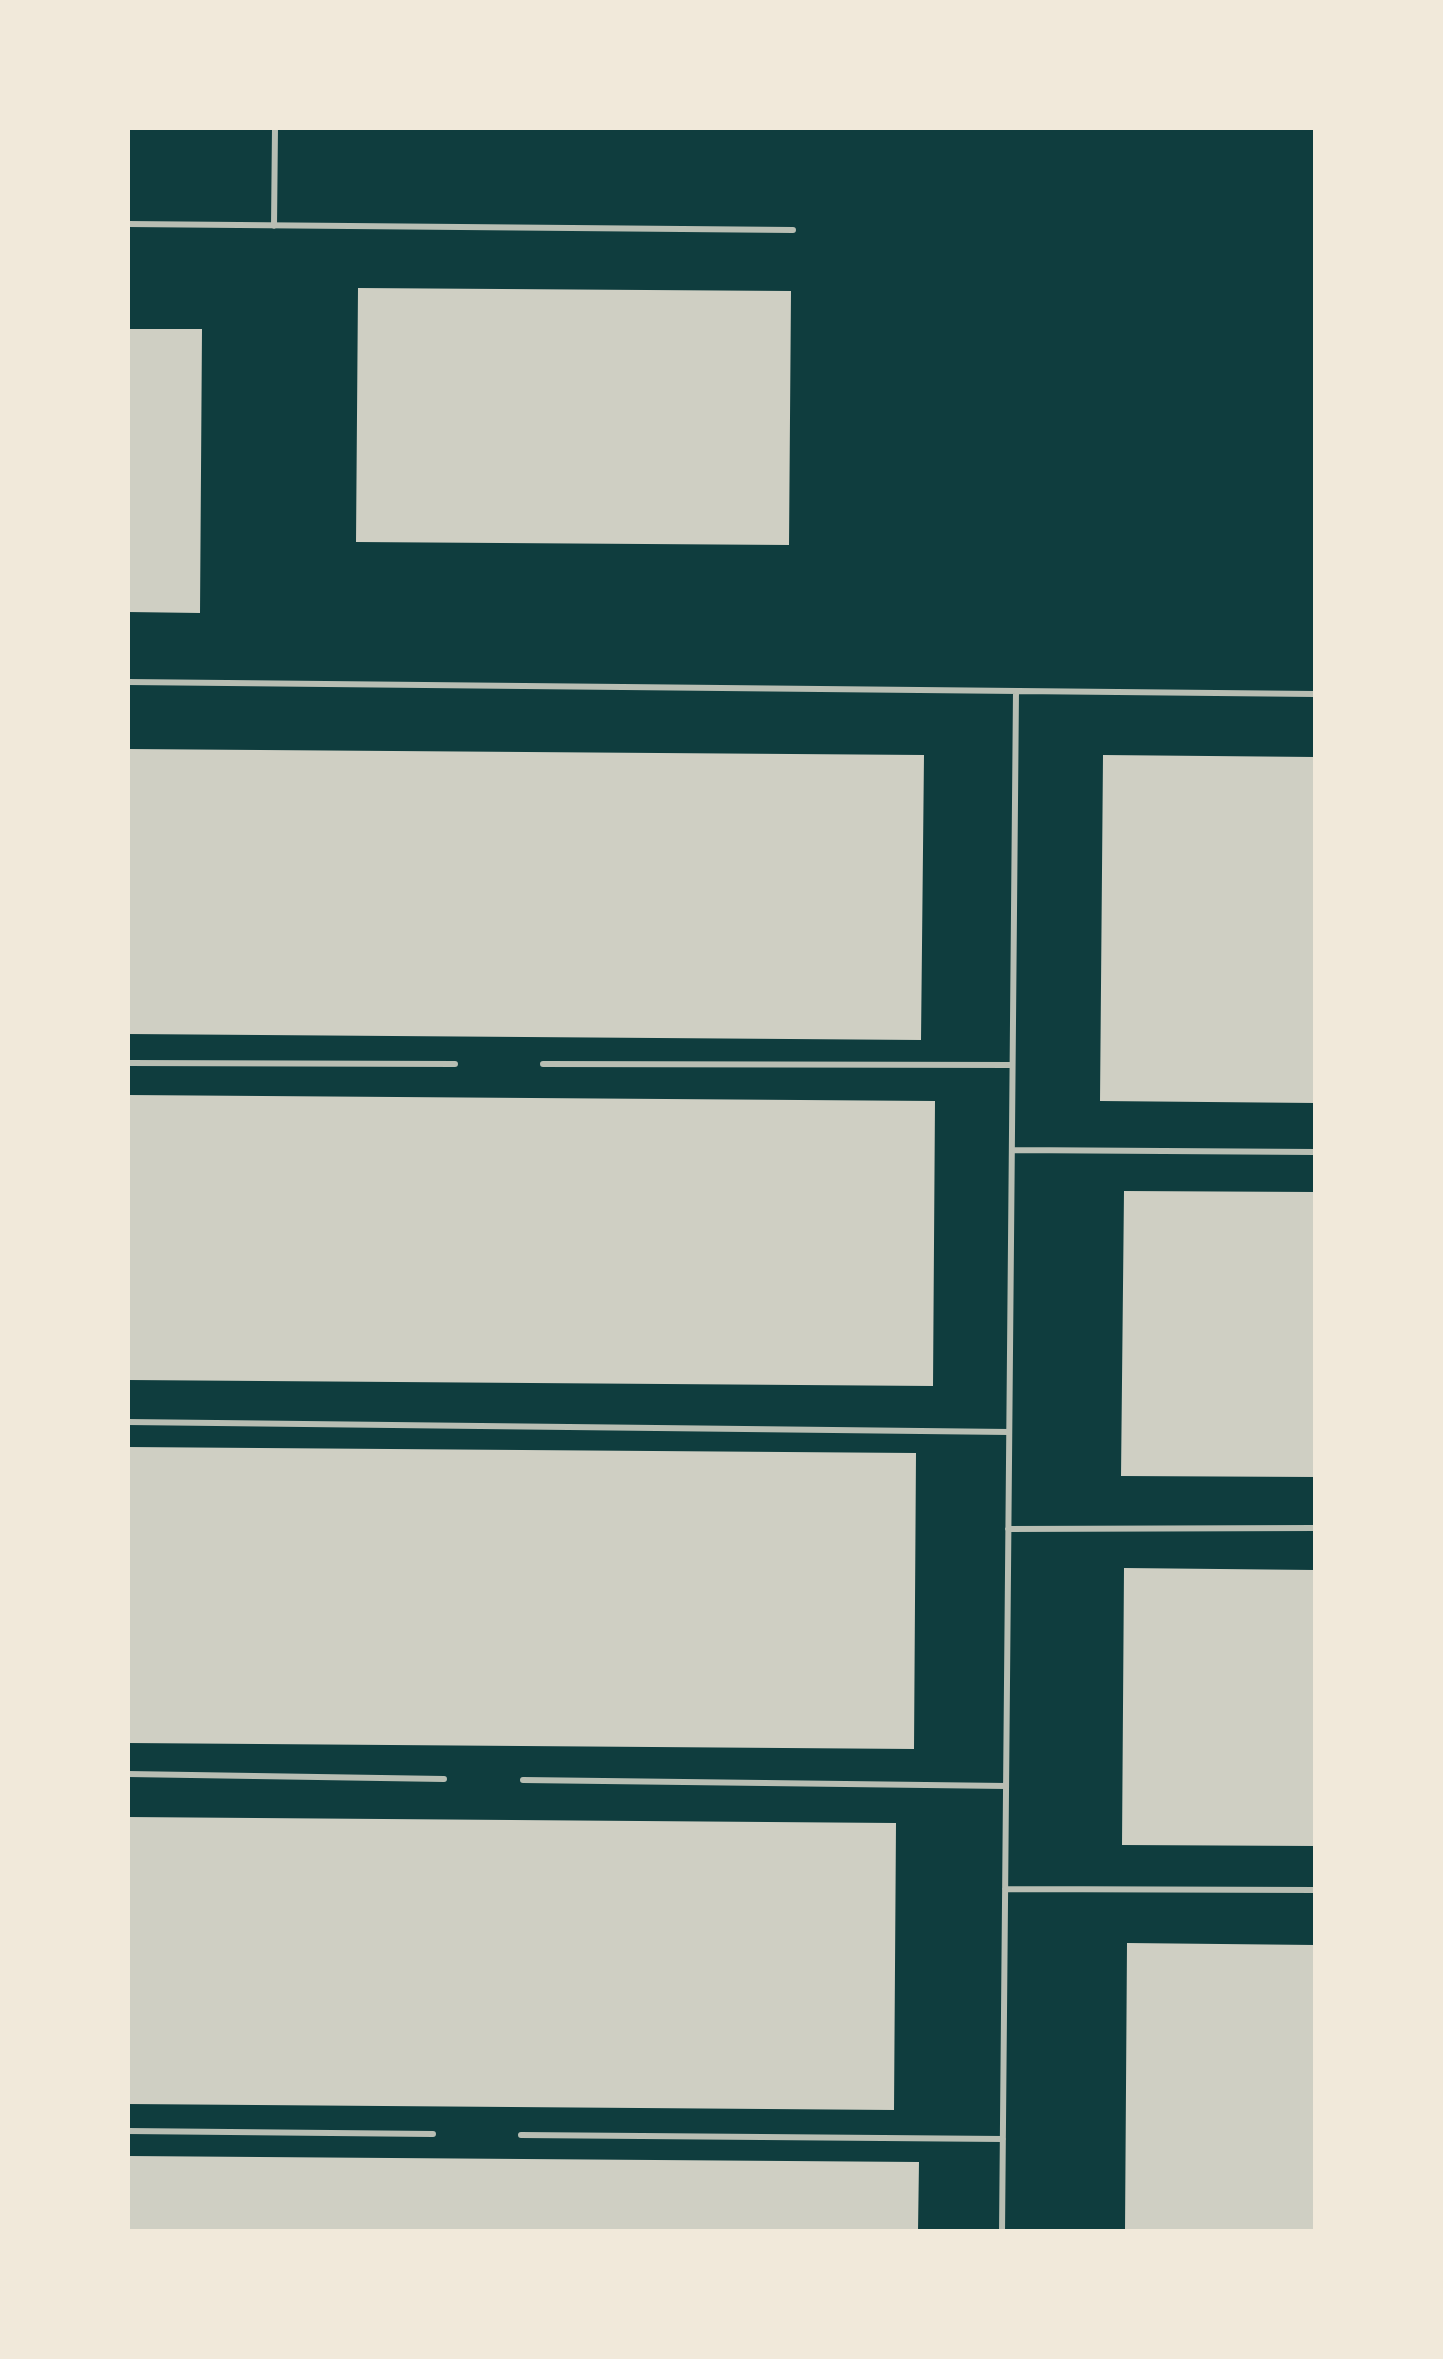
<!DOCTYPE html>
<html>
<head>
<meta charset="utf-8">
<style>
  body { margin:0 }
  #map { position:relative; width:1443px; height:2359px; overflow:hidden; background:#0f3d3e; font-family:Arial,sans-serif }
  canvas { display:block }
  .frame { position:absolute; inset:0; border:130px solid #f1e9da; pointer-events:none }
</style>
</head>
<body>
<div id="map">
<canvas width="1443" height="2359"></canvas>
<div class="frame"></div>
</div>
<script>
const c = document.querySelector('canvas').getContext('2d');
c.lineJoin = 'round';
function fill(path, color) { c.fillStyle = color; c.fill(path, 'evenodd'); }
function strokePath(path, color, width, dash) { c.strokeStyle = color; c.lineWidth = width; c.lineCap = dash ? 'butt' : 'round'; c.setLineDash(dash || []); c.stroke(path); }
fill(new Path2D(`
  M358,288L791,291L789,545L356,542Z
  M128,329H202L200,613L128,612Z
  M128,749L924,755L921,1040L128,1034Z
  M1103,755L1315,757V1103L1100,1101Z
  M128,1095L935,1101L933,1386L128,1380Z
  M1124,1191L1315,1192V1477L1121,1476Z
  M128,1447L916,1453L914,1749L128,1743Z
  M1124,1568L1315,1570V1846L1122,1845Z
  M128,1817L896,1823L894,2110L128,2104Z
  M1127,1943L1315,1945V2231H1125Z
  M128,2156L919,2162L918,2231H128Z`), '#cfcfc3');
strokePath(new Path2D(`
  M128,224L793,230
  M274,226L275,128
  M128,682L1315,694
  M128,1063L455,1064
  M543,1064L1012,1065
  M1012,1150L1315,1152
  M128,1422L1009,1432
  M1008,1529L1315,1528
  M128,1774L444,1779
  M523,1780L1006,1786
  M1005,1889L1315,1890
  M128,2131L433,2134
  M521,2135L1003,2139
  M1002,2231L1016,691`), '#b8beb3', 6);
</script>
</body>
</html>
